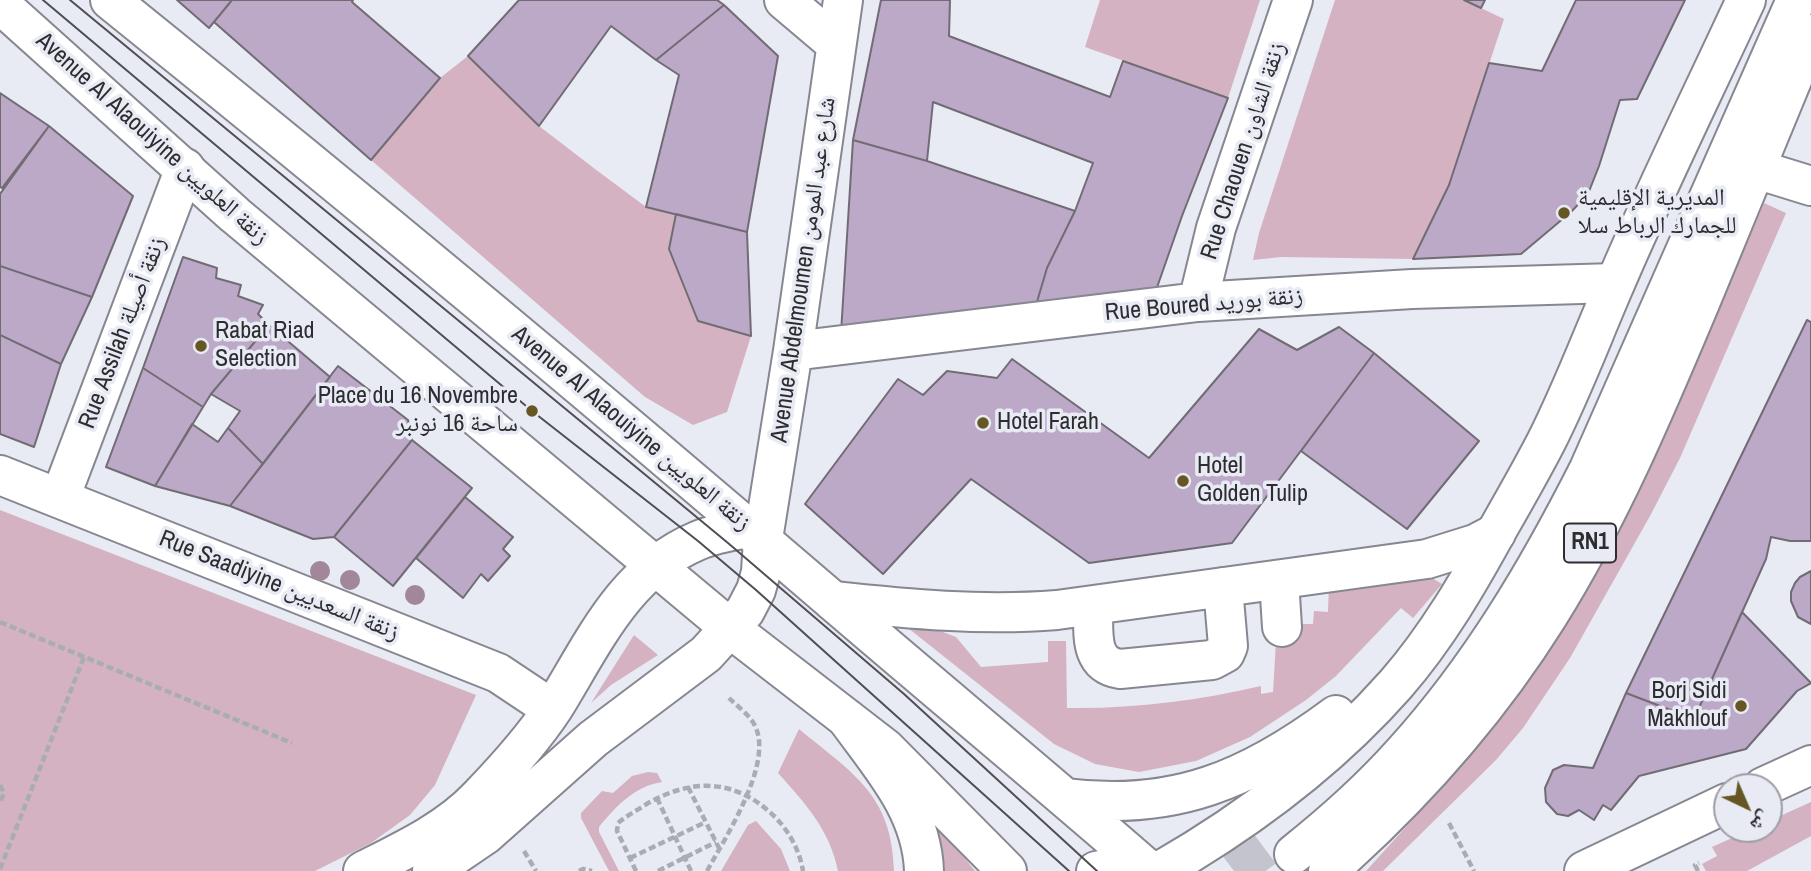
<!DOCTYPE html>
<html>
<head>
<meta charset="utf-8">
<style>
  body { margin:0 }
  #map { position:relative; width:1811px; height:871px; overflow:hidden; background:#e8eaf4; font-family:"Archivo Narrow","Noto Naskh Arabic",sans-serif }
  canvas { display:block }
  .north { position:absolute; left:1713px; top:773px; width:70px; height:70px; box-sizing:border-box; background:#e8eaf4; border:2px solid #9d9ea6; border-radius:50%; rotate:136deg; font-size:19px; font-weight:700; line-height:28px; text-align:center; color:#2d2d31 }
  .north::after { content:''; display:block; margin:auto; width:24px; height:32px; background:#655623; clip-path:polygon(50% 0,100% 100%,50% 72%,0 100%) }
</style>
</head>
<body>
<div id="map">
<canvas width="1811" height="871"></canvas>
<div class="north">ش</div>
</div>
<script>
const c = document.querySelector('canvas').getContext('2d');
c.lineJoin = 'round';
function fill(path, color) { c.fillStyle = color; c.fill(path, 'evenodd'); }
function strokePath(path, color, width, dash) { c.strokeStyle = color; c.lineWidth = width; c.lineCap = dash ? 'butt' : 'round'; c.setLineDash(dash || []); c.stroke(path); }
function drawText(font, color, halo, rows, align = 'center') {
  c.font = font + ' "Archivo Narrow","Noto Naskh Arabic",sans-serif'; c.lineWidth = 7; c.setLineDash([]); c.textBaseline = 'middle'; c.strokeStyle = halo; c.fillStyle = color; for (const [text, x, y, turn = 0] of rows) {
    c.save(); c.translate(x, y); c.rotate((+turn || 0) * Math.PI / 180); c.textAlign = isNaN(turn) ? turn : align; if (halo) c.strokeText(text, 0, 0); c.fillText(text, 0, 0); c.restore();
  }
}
fill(new Path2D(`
  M1100,0H1260L1228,98L1085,47Z
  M1335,0H1464L1504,19L1449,185L1413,259L1281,257L1253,260L1259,233Z
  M468,56L539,126L595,169L646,207L676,214L669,249L698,320L751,336L727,412L693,425L645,397L371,160L440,78Z
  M1764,203L1786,213L1680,458L1650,516L1570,658L1523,728L1496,760L1383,871H1366L1469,757L1514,699L1643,480L1683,393Z
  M0,510L476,695L435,785L410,815L371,843L315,871H0Z
  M1427,575L1442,584L1413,618L1401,608L1336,676L1306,700L1250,737L1196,761L1139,772L1095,764L1054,744L903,624L906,618L956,637L981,667L1048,662V641H1066L1067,708C1133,709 1196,701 1261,686V694L1273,692L1276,641H1297L1298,624H1313L1314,611L1328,612L1329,583Z
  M634,635L658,655L611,685L591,703Z
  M799,729C853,774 892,794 894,871H838C830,830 805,803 778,773Z
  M648,772L657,773L662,782C635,786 616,806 599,827V832L619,871H609L581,818V813L602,791L613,793L632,776Z
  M1811,802V836L1747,871H1706L1702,864L1717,856L1712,847L1752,829H1769V821Z
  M930,815L975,871H945L941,844Z
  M756,821L781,849L790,871H721L748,825Z`), '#d4b2c1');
const building = new Path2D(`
  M177,0H232L209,28Z
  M232,0H353L352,2L440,78L371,160L214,22Z
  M519,0H717L724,5L656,60L611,26L539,126L468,56Z
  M881,0H950L949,36L1110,97L1123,61L1228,98L1182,216L1154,296L1034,312L1047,268L1075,211L1093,163L933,102L927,161L853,140Z
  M1464,0H1485L1481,8Z
  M1576,0H1685L1637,99L1620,100L1599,166L1588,194L1571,212L1521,254L1413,259L1449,185L1489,63L1542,71Z
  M724,5L778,56L747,232L646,207L679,75L656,60Z
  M0,93L49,126L2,188L0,187Z
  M49,126L133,196L92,297L0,266V194Z
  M853,140L927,161L1075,211L1047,268L1034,312L841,333Z
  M676,214L747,232L751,336L698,321L669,249Z
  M183,257L217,268L216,278L241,285L238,296L263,305L258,314L269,325L211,394L203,407L143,368Z
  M0,266L92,297L61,364L0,335Z
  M1807,320L1811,322V541H1790L1771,537L1766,559L1694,719L1626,693Z
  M269,325L330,377L263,464L228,428L240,411L211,394Z
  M1339,327L1374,353L1232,543L1089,563L971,479L883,574L805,504L898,379L923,395L947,371L997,378L1012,359L1149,458L1259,329L1297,350Z
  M0,335L61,364L34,447L0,434Z
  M1374,353L1479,441L1407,529L1301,451Z
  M338,366L408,420L412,440L334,537L313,539L230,506Z
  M143,368L203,407L155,486L106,467Z
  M192,424L218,442L228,428L263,464L230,506L155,486Z
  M412,440L472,488L393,586L334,537Z
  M465,497L513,537L503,549L510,556L488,581L481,574L463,598L416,558Z
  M1811,571V624L1798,617L1791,601V592L1795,583L1800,577Z
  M1742,612L1811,683L1797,691L1746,749L1639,776L1611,810L1603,805L1594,820L1579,810L1568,816L1557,814L1546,802L1545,788L1553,770L1564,765L1593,768L1626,693L1694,719Z`);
fill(building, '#bca8c7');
strokePath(building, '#716c74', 2);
strokePath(new Path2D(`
  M1234,871L1278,838`), '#c3c4cd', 38, [38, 19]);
const minor = new Path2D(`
  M784,0L836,44
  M1756,169L1811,186
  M1198,302L1216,228L1293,0
  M793,351L1198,302L1412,289L1615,283
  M0,475L498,673L552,709
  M60,498L185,168
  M1279,580L1282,627
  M833,601C908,609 982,616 1057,610L1427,559L1475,544L1496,533
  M1093,607C1094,632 1088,664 1120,669L1212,660L1225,653L1228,646L1223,587
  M363,871C403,851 448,830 479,797C505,770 533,739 554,707C593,644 624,572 697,541C713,534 731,531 748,528
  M432,871L485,835L593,739L706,654L745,611L756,590L761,572L763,539L793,351L843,0`);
const major = new Path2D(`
  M110,0C350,193 586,389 820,590C928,683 1037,773 1145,867
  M0,4L235,215L731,629L885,748L1007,871
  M1066,798C1174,812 1250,779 1336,715
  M1160,871C1247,821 1329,760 1396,684C1437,637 1469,582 1499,527C1515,499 1531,471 1546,442C1572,391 1592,337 1615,284C1656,188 1702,95 1746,0
  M1328,871C1413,796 1488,712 1548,616C1610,517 1655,410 1700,303C1737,213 1774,124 1811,34`);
const highway = new Path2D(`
  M847,719C881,766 922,810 924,871
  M1763,787L1811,765
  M1294,854C1333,823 1370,790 1403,753C1480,668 1538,570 1589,469L1796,0
  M1096,871C1116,866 1135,863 1155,871
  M1584,871L1727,803`);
strokePath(minor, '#868790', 42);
strokePath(major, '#868790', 42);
strokePath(highway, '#868790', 42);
strokePath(new Path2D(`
  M0,622L292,743
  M0,785L4,793L0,802
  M688,787L719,848
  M657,798L691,871
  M1449,823L1474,871
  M524,851L536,871
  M630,858L706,822
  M0,869L84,657
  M579,871L583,869L592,871
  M636,871L617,831L618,823C626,816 636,811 645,805C692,777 737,778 777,819C790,833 800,852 803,871
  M658,871L716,842
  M707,871C725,838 774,763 755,726C750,715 738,707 729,698
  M1698,871L1695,865L1699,863`), '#aaacb4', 4.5, [7, 3.5]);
strokePath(minor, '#fff', 38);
strokePath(major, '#fff', 38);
strokePath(highway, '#fff', 38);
strokePath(new Path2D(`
  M43,0L532,411L698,541L756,590L1069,871
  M70,0L728,543L904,694L1097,871`), '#4e4e54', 2);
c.fillStyle = '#a28699';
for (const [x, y] of [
  [320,571],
  [350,580],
  [415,595]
]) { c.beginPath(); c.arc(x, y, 10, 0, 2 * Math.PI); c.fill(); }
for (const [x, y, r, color] of [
  [1564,213,7,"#655623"],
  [201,346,7,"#655623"],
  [532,411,7,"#655623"],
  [983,423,7,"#655623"],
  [1183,481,7,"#655623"],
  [1741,706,7,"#655623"]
]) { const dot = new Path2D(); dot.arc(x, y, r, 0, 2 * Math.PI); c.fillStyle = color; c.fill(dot); strokePath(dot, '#e8eaf4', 2.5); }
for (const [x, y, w] of [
  [1590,543,52]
]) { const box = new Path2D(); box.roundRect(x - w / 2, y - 19.5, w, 39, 5); c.fillStyle = '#e8eaf4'; c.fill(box); strokePath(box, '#2d2d31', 2); }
drawText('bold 23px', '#2d2d31', null, [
  ["RN1",1590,543]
]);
drawText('24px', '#2d2d31', '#e8eaf4', [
  ["Avenue Al Alaouiyine زنقة العلويين",152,139,42],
  ["Rue Chaouen زنقة الشاون",1244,151,-72],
  ["Avenue Abdelmoumen شارع عبد المومن",804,270,-82],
  ["Rue Boured زنقة بوريد",1204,305,-5],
  ["Rue Assilah زنقة أصيلة",123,333,-69],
  ["Avenue Al Alaouiyine زنقة العلويين",631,429,40],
  ["Rue Saadiyine زنقة السعديين",279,586,22]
]);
drawText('24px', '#2d2d31', '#e8eaf4', [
  ["المديرية الإقليمية",1578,199],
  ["للجمارك الرباط سلا",1578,227],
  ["Rabat Riad",215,332],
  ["Selection",215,360],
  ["Place du 16 Novembre",518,397,"right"],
  ["ساحة 16 نونبر",518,425,"right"],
  ["Hotel Farah",997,423],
  ["Hotel",1197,467],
  ["Golden Tulip",1197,495],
  ["Borj Sidi",1727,692,"right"],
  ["Makhlouf",1727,720,"right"]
], 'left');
</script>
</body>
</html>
